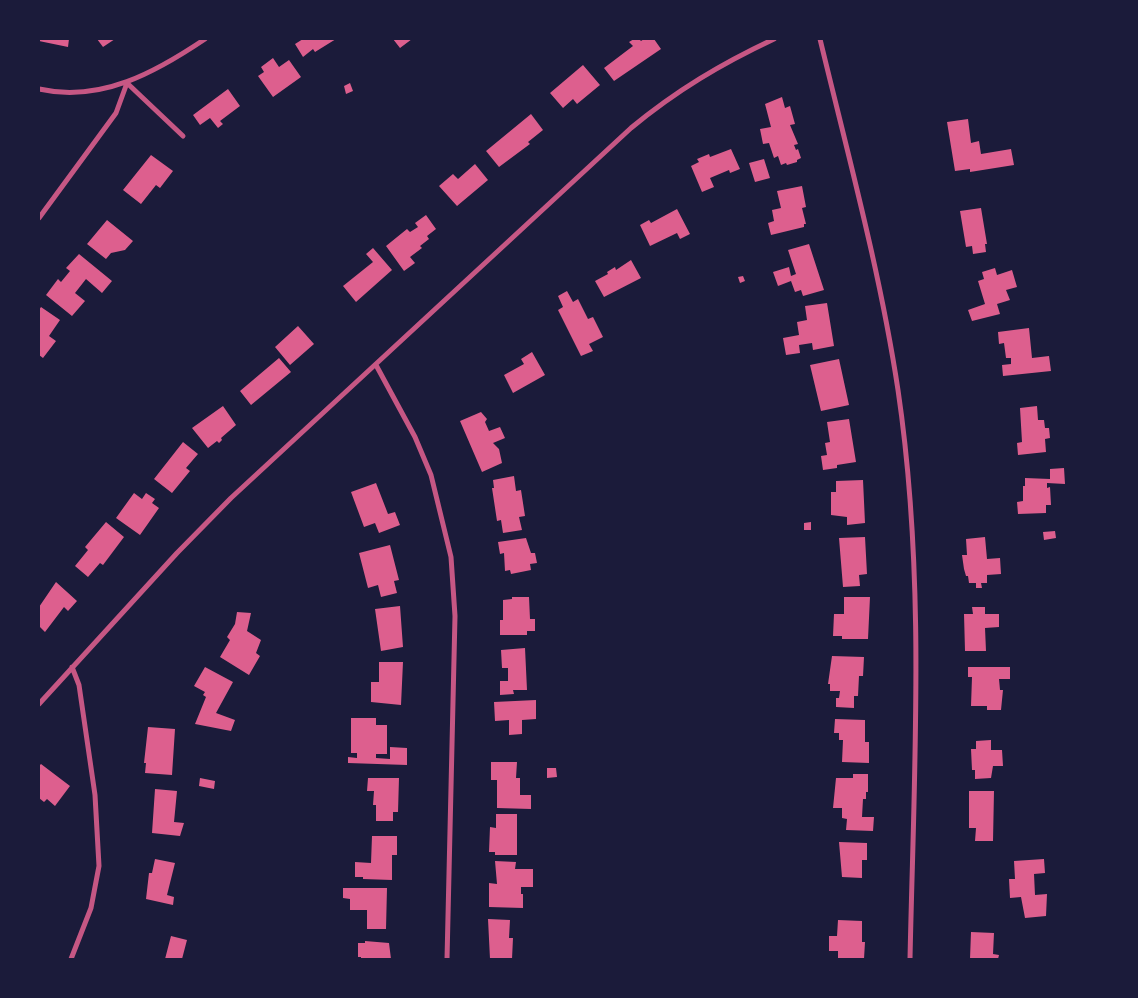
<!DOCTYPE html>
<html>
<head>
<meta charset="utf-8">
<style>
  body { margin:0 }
  #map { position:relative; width:1138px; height:998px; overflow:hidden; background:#1b1b3a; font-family:Jost,sans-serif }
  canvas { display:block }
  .frame { position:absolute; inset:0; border:40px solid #1b1b3a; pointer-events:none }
</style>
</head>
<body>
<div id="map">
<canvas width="1138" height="998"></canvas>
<div class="frame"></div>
</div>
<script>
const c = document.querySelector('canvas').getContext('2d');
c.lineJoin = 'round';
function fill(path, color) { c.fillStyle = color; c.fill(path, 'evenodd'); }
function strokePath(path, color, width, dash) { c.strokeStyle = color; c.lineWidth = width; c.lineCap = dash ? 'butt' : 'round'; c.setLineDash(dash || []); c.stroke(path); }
fill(new Path2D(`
  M39,39H69L68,47L39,41Z
  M97,39H115L103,47Z
  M303,39H336L315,52L313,49L303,57L295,44Z
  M393,39H412L400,48Z
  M634,39H639L641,41L644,39H654L661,49L614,81L604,68L633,46L629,42Z
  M273,58L279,67L289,60L301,77L273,97L258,76L264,72L261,67Z
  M583,65L600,85L577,104L573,99L563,108L550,93Z
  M350,83L353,91L346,94L344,86Z
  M228,89L240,106L220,121L223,124L218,128L210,118L200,125L193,115Z
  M782,97L785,108L790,106L795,124L790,125L798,144L794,145L796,150L798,149L801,158L797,160V162L787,165L786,163L781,165L778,156L774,158L769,143L763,144L760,129L771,127L765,104Z
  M531,114L543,130L528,142L530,144L499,167L486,151Z
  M968,119L971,143L979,141L981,154L1011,149L1014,165L970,172V169L955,171L947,122Z
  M731,149L740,169L730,173L729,170L710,178L714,187L702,192L691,166L699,162L697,159L709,154L710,157Z
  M151,155L173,171L160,188L156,185L141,204L123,190Z
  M764,159L770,178L755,182L749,163Z
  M475,164L488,180L457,206L439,186L453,174L458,179Z
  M802,186L806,207L802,208L806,224H804V227L771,235L768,223L774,221L772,210L781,208L777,191Z
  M981,208L987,244H985L986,252L973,254L972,246L966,247L960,211Z
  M677,209L690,234L680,239L677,233L650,246L640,225L649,220L651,223Z
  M426,215L436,229L427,236L429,239L420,246L422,248L410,257L415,263L404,271L386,246L407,229L410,232L418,227L415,223Z
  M107,220L133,241L125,250L111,253L106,259L87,244Z
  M809,244L824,290L803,296L801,290L795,292L791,281L778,286L773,272L789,267L791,276L796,274L788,250Z
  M373,248L392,270L356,302L343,286L373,262L366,254Z
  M79,254L112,281L102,293L86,279L75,293L85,301L72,316L46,295L58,279L61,282L70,271L66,268Z
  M631,260L641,278L604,297L595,281L608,274L607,272L615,267L616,270Z
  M995,268L997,275L1012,270L1017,287L1006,290L1010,300L997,304L1000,314L972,321L968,310L985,304L978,281L984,279L982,272Z
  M743,276L745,281L740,283L738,277Z
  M567,291L573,302L578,299L588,319L593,317L603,337L589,344L593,351L581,356L558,310L563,307L558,296Z
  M827,303L834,346L813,350L812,343L799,345L800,353L786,355L783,338L799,335L797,322L807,320L805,306Z
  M41,307L60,320L49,336L56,341L43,358L39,355V310Z
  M298,326L314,344L290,365L275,347Z
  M1029,328L1032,358L1049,356L1051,371L1003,376L1002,365L1011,364V358H1006L1004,343L999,344L998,332Z
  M532,352L545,375L513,393L504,375L524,364L521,359Z
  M279,358L291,372L251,405L240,391Z
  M839,359L849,405L821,411L810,365Z
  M223,406L236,425L221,438L222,440L219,443L217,441L208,448L192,428Z
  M1037,406L1038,420H1044L1045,428H1049L1050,438L1045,439L1046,452L1018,455L1017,443L1022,442L1020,408Z
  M481,412L487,419L485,422L489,431L500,427L505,438L493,443L499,449L502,463L482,472L460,421Z
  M849,419L856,462L837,465V468L823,470L821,456L827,455L825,443L830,442L827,422Z
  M183,442L198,454L186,468L190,471L172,493L154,479Z
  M1064,468L1065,484L1047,483V488L1050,487L1051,505H1046V513L1018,514L1017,502L1023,501V486H1025V478L1050,479V469Z
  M514,476L516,491L521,490L525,516L519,517L522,530L503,533L501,520L497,521L492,488H494L493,480Z
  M863,480L865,523L847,525V517L831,515V492H836V481Z
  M376,483L388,514L395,512L400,525L379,533L375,523L364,527L351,492Z
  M134,493L142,499L146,493L155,499L152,503L159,508L140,535L116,518Z
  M106,522L124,537L103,565L100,563L88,577L75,566L88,550L85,547Z
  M811,522V530H804V523Z
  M1055,531L1056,538L1044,540L1043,532Z
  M865,537L867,574L859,575L860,586L843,587L839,538Z
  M985,537L987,559L1000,558L1001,574L987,575V583H981L982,588H976V583H969L968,576H966L964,569L962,555H967L966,539Z
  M526,538L531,553H535L537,563L530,564L531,570L511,574L510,570L505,571L504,553L500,554L498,542Z
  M390,545L399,580L394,581L397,593L381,597L378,585L368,588L359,553Z
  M56,582L77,601L68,611L64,607L45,632L39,626V607Z
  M512,597H529L530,619H535V631H527V635H500V620H503V600L512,599Z
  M844,597H870L868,639H842V636H833L834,614H844Z
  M400,606L403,647L381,651L375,609Z
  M972,607H985V614H999V627L985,628L986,651H965L964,614H973Z
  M237,612L251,613L247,631L261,640L256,653L260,656L249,675L220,657L230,640L227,637L235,624Z
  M525,648L527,690H513L514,694L500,695V681H508V668H502L501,650Z
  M832,656L864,657L863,676H859L858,696H854V708L836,707V698H839L840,691H830V684H828Z
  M379,662H403L401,705L371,702V682H379Z
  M205,667L233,682L216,713L235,720L231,731L195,724L206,697L203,695L205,692L194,686Z
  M968,667H1010V679H999L1000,690H1003L1001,710H987V706H971L972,677H968Z
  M536,700V719L522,720V734L509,735V720L495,721L494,702Z
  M351,718H376V725H387V754H376V758L390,759V747L407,748V765L348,763V757L357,758V753H351Z
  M835,719L865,720V742H869V763L842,762L843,740H839V733H834Z
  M148,727L175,729L172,775L145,773L146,763H144Z
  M991,740V750H1002L1003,766H993L991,778L975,779V770H972L971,749H976V741Z
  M491,762H517L516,778H520V795H531V809L497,808V780H491Z
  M41,764L70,786L55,806L47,799L44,802L39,798V766Z
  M547,768H556L557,777L547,778Z
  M853,774H868V792H866V799H863L862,817H874L873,831L846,830L847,819L842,818V808H833L836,778H853Z
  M200,778L215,781L214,789L199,786Z
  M368,778H399L398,812H393V821H376V805H373L374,791H367Z
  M155,789L177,791L174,822L184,823L180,836L152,833Z
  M969,791H994L993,841H975L976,828H969Z
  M496,814H517V855H495V852H489L490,827L496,828Z
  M372,836H397V855H392V880L363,879V877H355V862L371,863Z
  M839,842L867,843V860H862V878L842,877Z
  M155,859L175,863L167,895L174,897L173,905L146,899L149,873H152Z
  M1044,859L1045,873L1034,874L1035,895L1047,894L1046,916L1025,918L1021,897L1010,898L1009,879H1015L1014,861Z
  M495,861L516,862L515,869H533V887H521V894H523V908L489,907V883L497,884Z
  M343,888H387L386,929H367V910H350V899L343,898Z
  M488,919L510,920L509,938H513L512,959H490Z
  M838,920L862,921V942H865L864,959H838V951H829V936H837Z
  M971,932L994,933L993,954L999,955L998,959H970Z
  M171,936L187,940L182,959H165Z
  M365,941L389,943L391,959H361V957H358V943H365Z`), '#dd5f8e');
strokePath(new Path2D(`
  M820,39C848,155 880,271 898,390C926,579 914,769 910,959
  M39,89C101,103 156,72 205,39
  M39,218L116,113L127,83L183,136
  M376,365L415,437L431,475L451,557L455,616L447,959
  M39,704L177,553L231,498L631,128C677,90 721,64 774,39
  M71,959L91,908L99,866L95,795L79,685L72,667`), '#c65784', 5);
</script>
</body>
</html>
